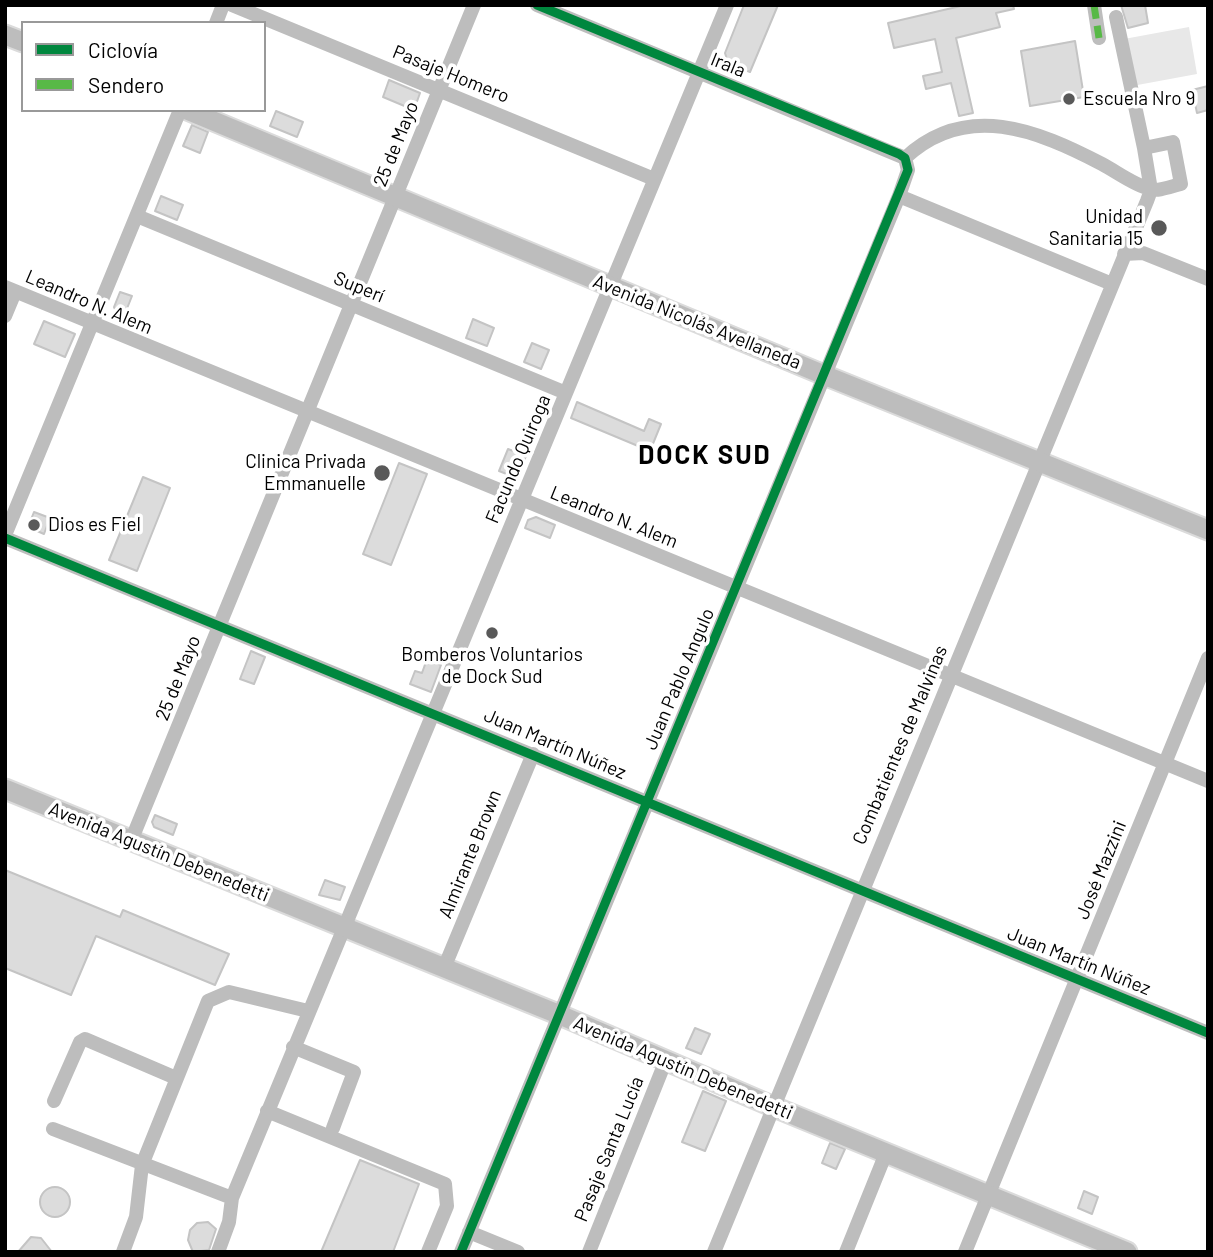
<!DOCTYPE html>
<html>
<head>
<meta charset="utf-8">
<style>
  body { margin:0 }
  #map { position:relative; width:1213px; height:1257px; overflow:hidden; background:#fff; font-family:Barlow,sans-serif }
  canvas { display:block }
  .frame { position:absolute; inset:0; border:7px solid #000; pointer-events:none }
  .legend { position:absolute; left:21px; top:21px; width:245px; height:91px; box-sizing:border-box; background:#fff; border:2px solid #999; margin:0; padding:9px 12px; list-style:none; font-size:21px; color:#000 }
  .legend li { display:flex; align-items:center; gap:14px; height:35px }
  .legend b { width:35px; border:2px solid #999 }
</style>
</head>
<body>
<div id="map">
<canvas width="1213" height="1257"></canvas>
<div class="frame"></div>
<ul class="legend">
<li><b style="height:9px;background:#00873e"></b>Ciclovía</li>
<li><b style="height:9px;background:#58b947"></b>Sendero</li>
</ul>
</div>
<script>
const c = document.querySelector('canvas').getContext('2d');
c.lineJoin = 'round';
function fill(path, color) { c.fillStyle = color; c.fill(path, 'evenodd'); }
function strokePath(path, color, width, dash) { c.strokeStyle = color; c.lineWidth = width; c.lineCap = dash ? 'butt' : 'round'; c.setLineDash(dash || []); c.stroke(path); }
function drawText(font, color, halo, rows, align = 'center') {
  c.font = font + ' Barlow,sans-serif'; c.lineWidth = 7; c.setLineDash([]); c.textBaseline = 'middle'; c.strokeStyle = halo; c.fillStyle = color; for (const [text, x, y, turn = 0] of rows) {
    c.save(); c.translate(x, y); c.rotate((+turn || 0) * Math.PI / 180); c.textAlign = isNaN(turn) ? turn : align; if (halo) c.strokeText(text, 0, 0); c.fillText(text, 0, 0); c.restore();
  }
}
fill(new Path2D(`
  M1189,27L1197,74L1132,86L1124,39Z`), '#e8e8e8');
const building = new Path2D(`
  M744,5H778L750,72L728,63L725,53Z
  M965,5H1013L1014,9L996,13L1000,27L956,38L973,113L959,116L951,83L926,89L923,76L942,72L935,39L894,48L888,23Z
  M1121,5H1145L1148,23L1128,28Z
  M1075,41L1084,97L1030,106L1021,51Z
  M389,80L420,93L414,110L383,97Z
  M1208,86V110L1197,113L1192,90Z
  M276,111L303,122L297,137L270,126Z
  M192,125L208,132L200,153L183,146Z
  M161,196L183,205L177,220L155,211Z
  M120,292L132,296L124,316L117,314L114,307Z
  M473,319L494,328L487,346L466,338Z
  M44,321L75,334L65,357L34,344Z
  M532,343L549,350L541,369L524,362Z
  M577,402L644,431L649,419L661,424L650,451L571,418Z
  M508,449L526,456L517,478L499,471Z
  M399,463L427,474L391,565L363,554Z
  M143,477L170,488L137,571L109,560Z
  M34,512L50,518L44,534L28,527Z
  M536,517L555,525L550,538L525,528L528,520Z
  M251,651L265,657L254,684L240,679Z
  M427,659L441,665L431,692L410,684L415,671L422,673Z
  M155,815L177,824L173,835L154,827L152,822Z
  M5,870L120,917L123,910L229,954L215,985L96,936L71,995L5,968Z
  M325,880L345,887L340,900L319,895Z
  M695,1028L710,1034L701,1054L686,1048Z
  M703,1091L726,1101L705,1151L682,1142Z
  M830,1143L845,1149L836,1169L822,1163Z
  M360,1160L419,1184L393,1252H321Z
  M40 1202a15 15 0 1 1 30 0a15 15 0 1 1-30 0Z
  M1084,1191L1098,1197L1092,1214L1078,1208Z
  M208,1222L216,1229L209,1250L193,1252L188,1240L190,1230L197,1223Z
  M31,1237L41,1238L52,1252H18Z`);
fill(building, '#dcdcdc');
strokePath(building, '#c4c4c4', 2);
const major = new Path2D(`
  M5,35L23,42
  M187,110L824,375L1208,530
  M5,789L560,1015L774,1107L1127,1252`);
strokePath(major, '#dbdbdb', 23);
strokePath(new Path2D(`
  M232,5L654,179
  M537,5L905,158
  M1094,5L1099,38
  M1116,17L1144,148
  M216,23L223,5
  M899,196L1112,284
  M137,216L566,393
  M1124,254L1143,253L1208,279
  M5,287L1208,781
  M5,316L15,292
  M5,535L180,110
  M5,538L1208,1033
  M131,841L474,5
  M444,968L533,754
  M293,1047L354,1072L333,1128
  M54,1101L80,1042L85,1039L176,1078
  M267,1111L445,1184L447,1206L428,1252
  M53,1129L232,1198L727,5
  M469,1232L518,1252
  M123,1252L136,1217L142,1165L208,1001L229,992L308,1011
  M218,1252L229,1222L232,1198
  M461,1252L899,196L908,170L905,158
  M589,1252L666,1060
  M714,1252L1147,201L1151,190L1144,148L1173,142L1181,184C1172,186 1158,192 1150,189C1134,185 1117,172 1102,164C1037,130 966,101 905,158
  M846,1252L886,1153
  M965,1252L1208,658`), '#bdbdbd', 14);
strokePath(major, '#bdbdbd', 19);
strokePath(new Path2D(`
  M1094,5L1099,38`), '#58b947', 7, [14, 7]);
strokePath(new Path2D(`
  M5,538L1208,1033
  M461,1252L908,170L905,158L899,154L537,5`), '#00873e', 9);
for (const [x, y, r, color] of [
  [1069,99,7,"#595959"],
  [1159,228,9,"#595959"],
  [382,473,9,"#595959"],
  [34,525,7,"#595959"],
  [492,633,7,"#595959"]
]) { const dot = new Path2D(); dot.arc(x, y, r, 0, 2 * Math.PI); c.fillStyle = color; c.fill(dot); strokePath(dot, '#fff', 2.5); }
drawText('19px', '#000', '#fff', [
  ["Irala",728,65,22],
  ["Pasaje Homero",451,74,22],
  ["25 de Mayo",396,144,-68],
  ["Superí",359,287,22],
  ["Leandro N. Alem",89,302,23],
  ["Avenida Nicolás Avellaneda",697,322,22],
  ["Facundo Quiroga",518,459,-67],
  ["Leandro N. Alem",614,517,22],
  ["25 de Mayo",178,678,-68],
  ["Juan Pablo Angulo",679,679,-67],
  ["Juan Martín Núñez",555,744,23],
  ["Combatientes de Malvinas",900,745,-67],
  ["Avenida Agustín Debenedetti",159,852,22],
  ["Almirante Brown",470,854,-68],
  ["José Mazzini",1101,870,-68],
  ["Juan Martín Núñez",1079,961,22],
  ["Avenida Agustín Debenedetti",683,1068,23],
  ["Pasaje Santa Lucía",609,1149,-68]
]);
drawText('19px', '#000', '#fff', [
  ["Escuela Nro 9",1083,99],
  ["Unidad",1143,217,"right"],
  ["Sanitaria 15",1143,239,"right"],
  ["Clinica Privada",366,462,"right"],
  ["Emmanuelle",366,484,"right"],
  ["Dios es Fiel",48,525],
  ["Bomberos Voluntarios",492,655,"center"],
  ["de Dock Sud",492,677,"center"]
], 'left');
c.letterSpacing = '2px';
drawText('bold 26px', '#000', '#fff', [
  ["DOCK SUD",705,455]
]);
c.letterSpacing = '0px';
</script>
</body>
</html>
